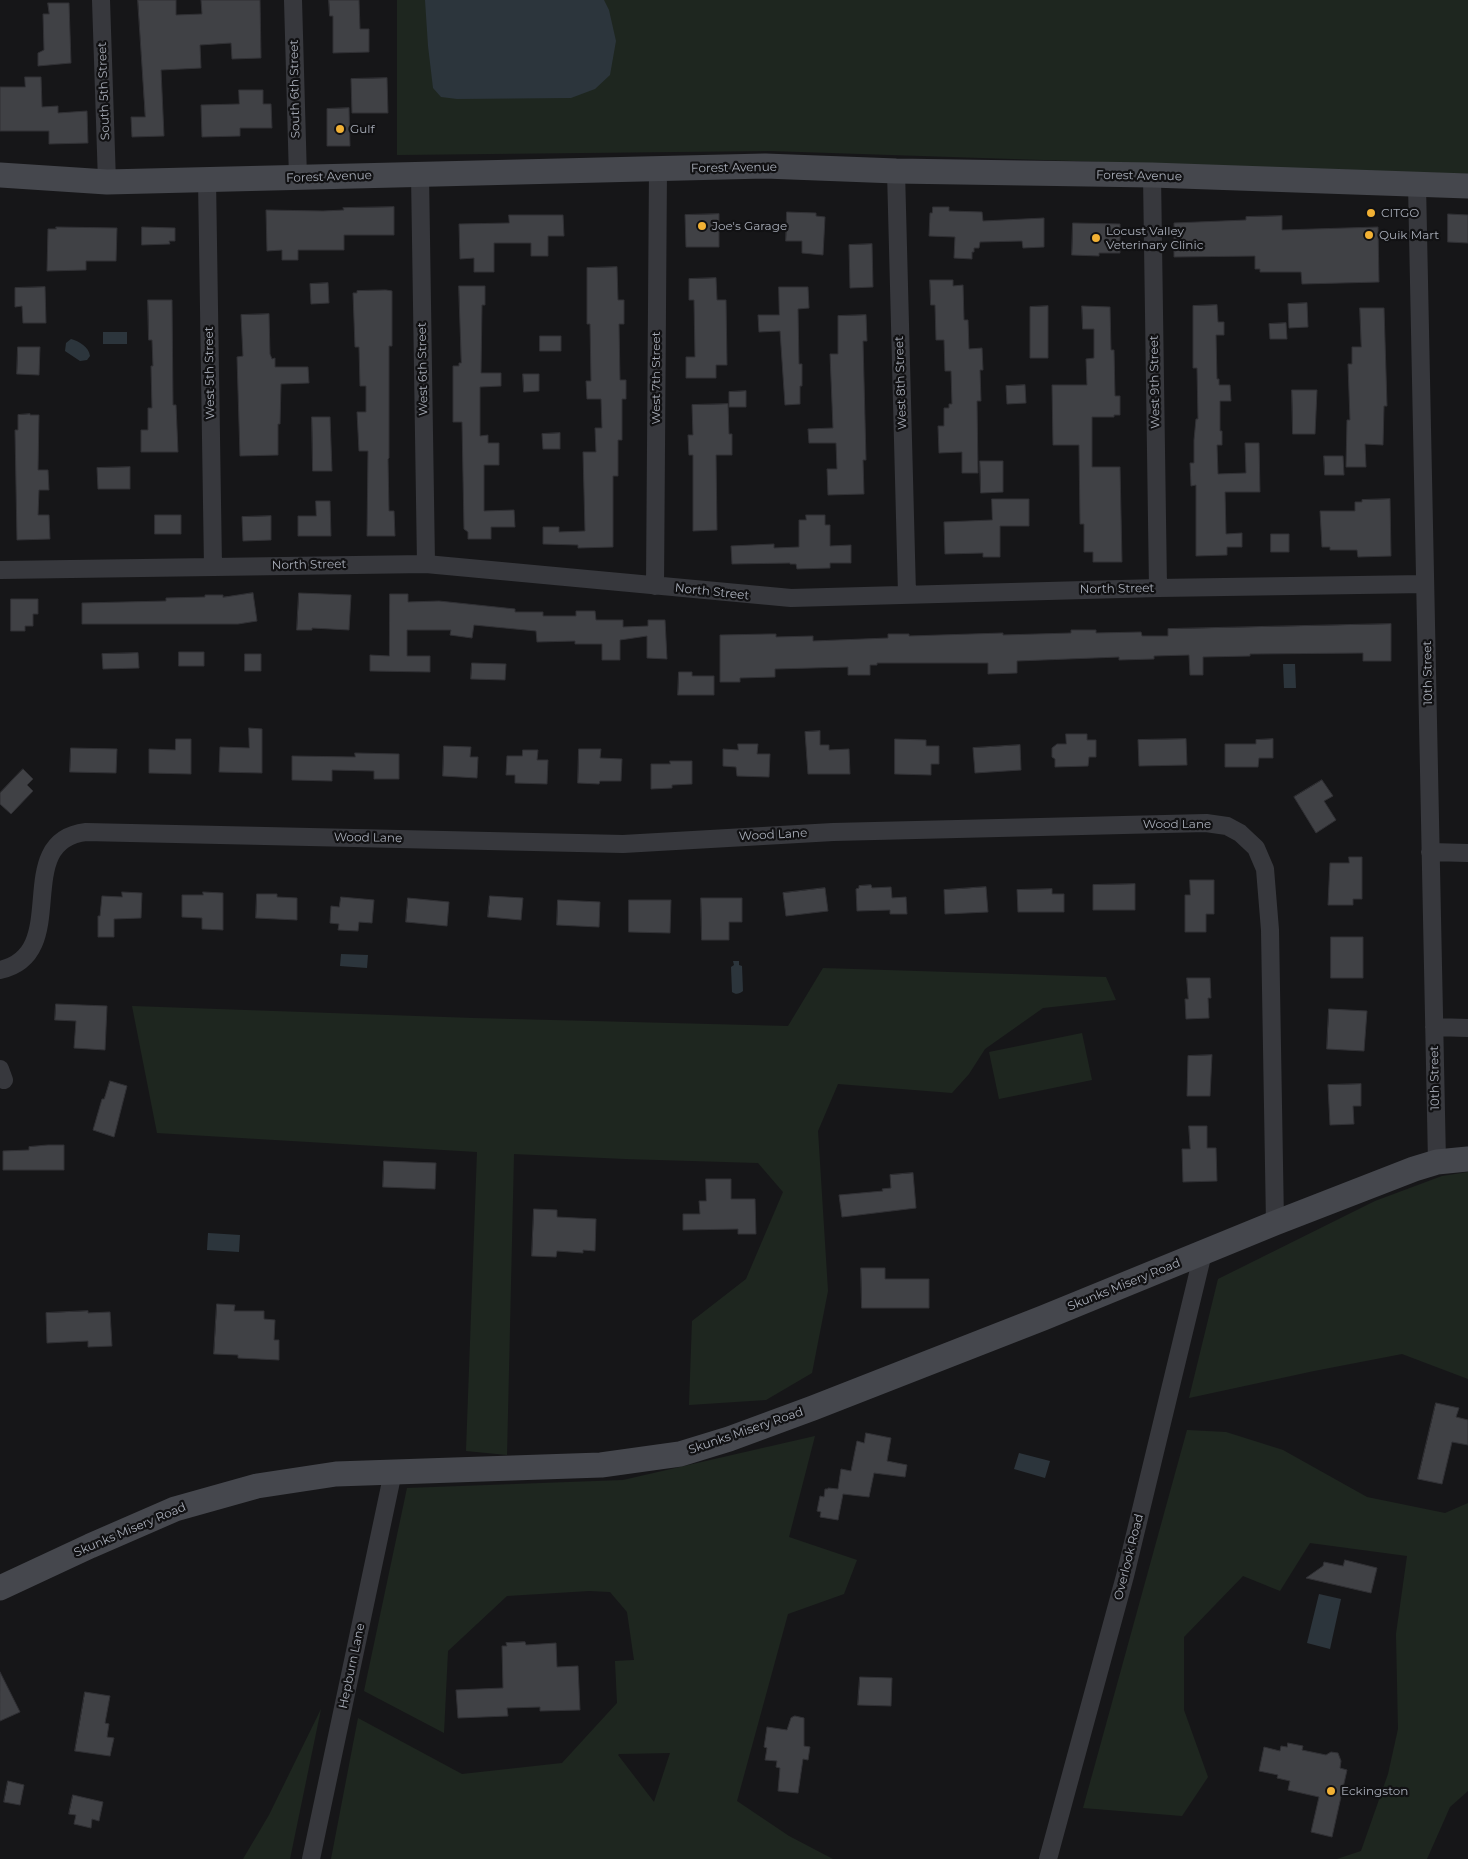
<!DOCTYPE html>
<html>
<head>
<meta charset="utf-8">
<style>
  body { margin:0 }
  canvas { display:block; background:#161618 }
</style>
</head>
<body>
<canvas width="1468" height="1859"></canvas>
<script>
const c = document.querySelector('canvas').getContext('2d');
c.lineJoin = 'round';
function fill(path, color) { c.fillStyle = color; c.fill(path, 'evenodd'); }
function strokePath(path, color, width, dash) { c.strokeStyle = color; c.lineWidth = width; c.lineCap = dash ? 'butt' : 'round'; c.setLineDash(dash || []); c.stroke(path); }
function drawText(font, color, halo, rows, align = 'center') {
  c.font = font + ' Montserrat,sans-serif'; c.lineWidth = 4.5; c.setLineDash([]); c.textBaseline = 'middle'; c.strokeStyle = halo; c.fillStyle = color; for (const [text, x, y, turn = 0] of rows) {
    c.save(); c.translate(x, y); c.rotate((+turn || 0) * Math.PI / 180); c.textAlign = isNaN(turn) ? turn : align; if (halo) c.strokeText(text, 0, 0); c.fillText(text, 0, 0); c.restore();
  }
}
fill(new Path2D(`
  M397,0H1468V174L770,151L397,155Z
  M823,968L1106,977L1116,1000L1043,1008L985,1049L969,1074L952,1093L838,1084L818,1131L828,1291L812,1373L766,1400L689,1405L692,1321L746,1279L783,1192L758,1163L625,1159L514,1154L507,1455L466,1451L477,1152L157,1133L132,1006L473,1018L788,1026Z
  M1082,1033L1092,1080L999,1099L989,1052Z
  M1468,1172V1379L1402,1354L1314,1371L1189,1398L1218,1279L1375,1201L1442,1176Z
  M1187,1430L1226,1432L1283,1450L1367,1497L1445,1513L1468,1503V1791L1450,1807L1427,1859H1337L1361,1851L1388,1774L1398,1729L1396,1634L1407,1556L1310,1543L1280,1591L1243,1576L1184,1637V1710L1208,1777L1182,1816L1083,1808Z
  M815,1436L789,1537L857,1560L844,1594L788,1614L737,1801L789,1836L833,1859H331L358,1718L462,1774L562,1763L617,1703L615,1661L634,1660L627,1612L610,1592L589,1591L507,1596L448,1651L444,1733L364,1691L407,1488L623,1480ZM670,1753L654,1802L618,1755L619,1754Z
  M321,1709L290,1859H243L269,1815Z`), '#1e261f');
fill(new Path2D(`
  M425,0H604L609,10L616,41L610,75L595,89L571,98L457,99L441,97L433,88L428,46Z
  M103,332H127V344H103Z
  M71,339C79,341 89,347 90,356L87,360L80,361L65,351L66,343Z
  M1283,664H1295L1296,688H1284Z
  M341,954L368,955L367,968L340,966Z
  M733,961H739V965L742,966L743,991C739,994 736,995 732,992L731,967L734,965Z
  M208,1233L240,1235L239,1252L207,1250Z
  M1019,1453L1050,1461L1045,1478L1014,1469Z
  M1319,1594L1341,1599L1330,1649L1307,1643Z`), '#2c353c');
const building = new Path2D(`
  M138,0H176V15L202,14L201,0H260L261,58L232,59L231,43L200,45L201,68L161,70L164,136L132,137L131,117H145Z
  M329,0H359L360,29H369V52L333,53V16H330Z
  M48,3H69L71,63L38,66V53L44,50L43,14H49Z
  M25,77H41L42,107L58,106V113L87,111L88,143L49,144V131H0V87H25Z
  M387,78L388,113H352L351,79Z
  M239,90H263V104H271L272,128H240V136L202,137L201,105L239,104Z
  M349,108L350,146H327V109Z
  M394,207V235H344V250H298V260H282V250L267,251L266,210L323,211L344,210L343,208Z
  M933,207H949V211L982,212L983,221L1044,218V247L1023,248L1022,241L980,242L979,248H974V252H972V259L954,258L955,237L929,236L930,213H932Z
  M787,212L816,213V216L825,217L823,255L802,253V241H786Z
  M719,214V247H686L685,215Z
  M1448,214L1468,215V243L1448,242Z
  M509,215H563L564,236H548V256H531V243H494V272H474V258L460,259L459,224L509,223Z
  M1282,216V230L1378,227L1379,282L1302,284L1301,272H1260V269H1255V256L1174,257V223L1246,220V217Z
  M1073,223L1120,224V253H1099V256L1072,255Z
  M56,227L117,228L116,261H86V270L47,271L48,229H56Z
  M142,227L175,228V241H169L170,244L142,245Z
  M872,244L873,287L850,288L849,245Z
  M617,267L618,300H624V324H619L620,380H626V399H622V440H618V476H613V547L578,548V545L543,544V527H559V532L585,531L583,452H596L595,428H602L601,399H587L586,381H591L590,324H587V268Z
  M716,278L717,300H726L727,365H716V378H686V357H695L694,300H689V279Z
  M930,280H953V286L963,285L964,320H968L969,349L982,348L983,370H980L981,401H977L978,473H962V452L939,453L938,426H944V408H949V404H952L951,371H945L944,340H936L935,305H931Z
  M328,283L329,303L311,304L310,284Z
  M459,286H485V305H482L481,373H501V386L480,387V436L488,435V443H499V465H484V511L514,510L515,527H491V539H468V532L464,529L462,422H453V366H459V363H461Z
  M45,287L46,323H23L22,306L15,307V288Z
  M779,287H808L809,308L798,309L799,364H802V386H800V404L785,405L780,331L759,332L758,315H779Z
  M386,290L392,291V346H389V458L388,459L389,511H394L395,536H367L368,451H359L357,412H366V386H360L359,347H355L353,293H357V291Z
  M148,300H172L173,405H176L178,452H141V430H148V408H152L151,366H153L152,340H149Z
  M1307,303L1308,327L1289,328L1288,304Z
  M1217,305L1218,322H1224V335H1216L1217,379H1219V385H1230L1231,401H1220V431H1222V445H1217L1218,474L1246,473L1245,443H1259L1260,492H1225L1226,534L1242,533V547H1227V555L1196,556V485L1191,486L1190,463H1194V440L1196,419H1198L1197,368H1193V306Z
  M1048,306V358H1030V307Z
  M1082,306L1110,307L1111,350H1114L1115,396H1120V415H1114V417H1092V467H1120L1122,562H1093V552H1084V524H1080L1079,445H1053L1052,385H1087L1086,359L1094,358V329H1083Z
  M1360,308H1384L1387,406H1384L1383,445L1365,444L1366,467H1346L1347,420H1350L1348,364H1352V347H1361Z
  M269,314L270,354L272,359L275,358V367H308L309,383L281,384L280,424H278V455L240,456L237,357L243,356L241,315Z
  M866,315L867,341H863L866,460H863L864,494L828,495L827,469H837L836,443H809L808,429L833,428L830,354H838V316Z
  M1286,323L1287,339H1270L1269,324Z
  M540,336H561V351H540Z
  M18,347H40L39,375L17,374Z
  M523,374H539V391L524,392Z
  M1025,385L1026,403L1007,404L1006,386Z
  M1292,390H1317L1315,434H1293Z
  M746,391V407H729V392Z
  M728,404L729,434H732V455H716L717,530L693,531V455H689L688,435H693L692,405Z
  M30,414V415H39L38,470H48L49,490H39L38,515H49L50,539L17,540L15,430H18V415Z
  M312,417H330L332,471H313Z
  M560,433V449H543L542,434Z
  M1324,456H1343L1344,475H1325Z
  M980,461H1003V492L981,493Z
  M130,467V489H98L97,468Z
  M992,499H1029V526H1000V557H983V553L945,554L944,522L992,520Z
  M1390,499L1391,556L1358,557L1357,550H1330V547H1322L1320,511H1355V502H1362V500Z
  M316,501H330L331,536H298V516H316Z
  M155,515H181V534H155Z
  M806,515H825V525H830V546L851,545V563H830V568L797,569L796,564H790V563L732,564L731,546L774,544V548L799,547V520H806Z
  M271,516V540L243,541L242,517Z
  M1271,534H1289V552H1271Z
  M253,593L257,621L238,624H82V603L166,601V598L205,597V595H223V597Z
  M299,593L351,595L349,630L312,628V630H297Z
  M390,594H408V602L439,601L515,609V612H543V616H576V611H595L596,620H623V627L648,626V620H665L667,659L647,658V636L620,640V660H602V644H575V641L537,642L536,631L474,625L472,638L450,635L451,630H407V656H430V672L370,671V655L389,656Z
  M11,599H38V614H33V626H25V631H11Z
  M1391,624V661H1363V653L1250,654V656L1203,657V675H1190L1189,655L1154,656V659L1119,660V657L1017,661V673L988,674V663H877V665H870V675H848V667L775,669V677L740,678V682H720V635L769,634H776V637L813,636V641L888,638V634H909V636L1003,633V635L1071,633V630H1096V633L1141,632L1142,636H1168V629Z
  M179,652H204V666H179Z
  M138,653L139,668L103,669L102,654Z
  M245,654H261V671H245Z
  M472,663L506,664L505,680L471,679Z
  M679,672H692V676H714V695H678Z
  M249,728L262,729V773L219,772L220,747L249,748Z
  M820,731V745H829V750L849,749L850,774H808L805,732Z
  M1066,734H1087V740H1096V757H1089L1088,766L1055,767V759L1052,757V748L1057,744H1066Z
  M176,739H191V774L149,773V749L175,750Z
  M895,739L926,740V746H939V764H931V775L895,774Z
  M1186,739L1187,765L1139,766L1138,740Z
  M1273,739V758H1259L1258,767H1225V744H1256V740Z
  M738,744H758L757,754H770L769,777L737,776L736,767L723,766V749L738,750Z
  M1020,745L1021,770L975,773L973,748Z
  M444,746L471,747L470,757H478L477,778L443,776Z
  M71,748L117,749L116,773L70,772Z
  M579,749H601L600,758L622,759L621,781H600L599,784L578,783Z
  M523,750H538L537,760H548L547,784L515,783V775H506L507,756H522Z
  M355,753L399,754V779H374V771L332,770V781L292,780V756L355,757Z
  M670,761H692V784L672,785V788L651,789V764H670Z
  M23,769L33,779L27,785L33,791L11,814L0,804V793Z
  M1322,780L1333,796L1324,801L1336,820L1316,833L1294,797Z
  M1349,857H1362V899H1353V905H1328L1330,863H1349Z
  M1190,880H1214V914H1206V932H1185V895H1190Z
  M1135,884V910H1093V885Z
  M871,885L872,888L891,887L892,898L906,897L907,914H890V910L857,911L856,889L859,888V886Z
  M986,887L988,912L945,914L944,890Z
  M825,888L828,911L786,916L783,893Z
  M1052,889V894H1064V912H1018L1017,890Z
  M122,892L142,893L141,918L114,919V937H98V916H100L102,896L122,897Z
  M203,892L223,893V930L202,929V918L182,917V895H203Z
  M257,894H277V897L297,898V920L256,918Z
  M490,896L523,898L521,920L488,917Z
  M341,897L374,900L372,923L359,922L358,931L338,930L339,924L330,923L331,906L339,907Z
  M408,898L449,902L447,926L406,922Z
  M701,898H742V922H729V940H702Z
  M558,900L600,902L599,927L557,925Z
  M629,900H671L670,933L629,932Z
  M1331,937H1363V978H1331Z
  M1187,978H1210L1211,998H1208L1209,1018L1186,1019L1185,999H1188Z
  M56,1004L107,1006L105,1050L74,1048L76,1021L55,1020Z
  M1329,1009L1367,1011L1364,1051L1327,1049Z
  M1212,1055L1210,1096H1187L1188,1056Z
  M110,1081L127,1086L114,1137L93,1130L102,1099H104Z
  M1361,1084V1106H1353L1354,1124L1330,1125L1328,1085Z
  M1189,1126H1207V1148H1216L1217,1181L1183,1182L1182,1149H1190Z
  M48,1145H64V1170H3V1151L29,1150V1147Z
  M384,1161L436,1163L435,1189L383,1187Z
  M913,1173L916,1208L842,1217L839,1195L883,1191L882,1189L891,1188L890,1175Z
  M706,1179H731V1199H755L756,1234H738V1229L683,1230V1214H700L699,1201H706Z
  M534,1209L557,1210V1217L596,1219L595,1251L583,1250V1253L557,1251L556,1257L532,1256Z
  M861,1268H885V1279H929V1308H862Z
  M217,1304L235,1305L234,1311H264V1319L275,1320L274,1340H279V1360L238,1358V1355L214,1354Z
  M88,1311V1313L110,1312L112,1346L88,1347V1341L47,1343L46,1313Z
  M1436,1403L1459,1408L1456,1417L1468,1420V1445L1452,1442L1442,1484L1418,1479Z
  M866,1433L891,1438L887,1461L907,1465L905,1477L874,1473L869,1497L843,1494L838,1520L820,1517L821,1512L817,1511L820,1496L824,1497L825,1489H828V1488L838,1489L841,1469L851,1471L857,1441L864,1443Z
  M1345,1560L1377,1568L1371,1593L1306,1578L1323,1566L1324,1562L1343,1566Z
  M525,1642L526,1645L556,1643L557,1667L578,1666L580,1710L540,1711V1707L507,1708L508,1716L458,1718L456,1690L503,1688L502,1646H507L506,1643Z
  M0,1672L20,1712L0,1721Z
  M860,1677L892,1678L891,1706L858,1705Z
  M85,1692L110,1696L105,1723L109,1724L107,1737L114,1738L110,1756L75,1751Z
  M795,1716L804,1718V1746L810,1747L808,1760L803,1759L798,1793L778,1791L780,1768L776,1767L777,1761L765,1760L767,1748L764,1747L767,1727L787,1730L791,1718Z
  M1288,1743L1303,1746L1302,1750L1326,1755L1331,1752L1338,1753L1341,1761L1340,1768L1347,1770L1332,1837L1311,1832L1319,1797L1288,1790L1290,1781L1277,1778L1278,1775L1259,1771L1264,1747L1280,1751L1281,1746L1287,1747Z
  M8,1781L24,1785L20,1805L4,1802Z
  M73,1795L103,1802L99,1821L92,1819L91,1828L74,1824L76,1815L69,1814Z`);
fill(building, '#404145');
strokePath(building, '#303034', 1);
strokePath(new Path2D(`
  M101,0L107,182
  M293,0L298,178
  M896,171L907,594
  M420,174L426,564
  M1152,175L1158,588
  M207,179L213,567
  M1417,184L1437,1162
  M0,570L426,564L791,598L1158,588L1425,584
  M655,586L658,169
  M1430,852L1468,853
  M0,970C74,954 9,841 86,832L623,844L833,832L1206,823L1227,826L1240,833L1256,848L1265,869L1270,930L1275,1223
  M1434,1027L1468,1028
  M0,1069L4,1080
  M311,1859L393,1472
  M1048,1859L1125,1576L1203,1253`), '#37383d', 18);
strokePath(new Path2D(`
  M0,175L107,182L765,166L896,171L1152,175L1468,186
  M0,1588L90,1546L175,1509L257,1486L336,1474L601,1465L680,1454L729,1439L813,1408L1043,1318L1275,1223L1414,1169L1437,1162L1468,1159`), '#45474d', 25);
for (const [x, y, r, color] of [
  [340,129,5,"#f2b134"],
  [1371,213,5,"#f2b134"],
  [702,226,5,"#f2b134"],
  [1369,235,5,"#f2b134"],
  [1096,238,5,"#f2b134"],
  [1331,1791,5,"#f2b134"]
]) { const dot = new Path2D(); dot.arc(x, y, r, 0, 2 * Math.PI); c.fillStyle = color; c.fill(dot); strokePath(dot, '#111113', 2); }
drawText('12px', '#a8adb8', '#111113', [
  ["South 6th Street",295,89,-91],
  ["South 5th Street",104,91,-92],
  ["Forest Avenue",734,168,-1],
  ["Forest Avenue",1139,176,1],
  ["Forest Avenue",329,177,-2],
  ["West 6th Street",423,369,-91],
  ["West 5th Street",210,373,-91],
  ["West 7th Street",656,378,-90],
  ["West 9th Street",1155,382,-91],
  ["West 8th Street",901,383,-92],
  ["North Street",309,565,-1],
  ["North Street",1117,589,-1],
  ["North Street",712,592,6],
  ["10th Street",1428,673,-91],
  ["Wood Lane",1177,824],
  ["Wood Lane",773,835,-3],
  ["Wood Lane",368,838,1],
  ["10th Street",1435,1078,-91],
  ["Skunks Misery Road",1124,1285,-22],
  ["Skunks Misery Road",746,1431,-19],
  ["Skunks Misery Road",130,1530,-23],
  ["Overlook Road",1129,1557,-76],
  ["Hepburn Lane",352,1666,-78]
]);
drawText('12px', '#a8adb8', '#111113', [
  ["Gulf",350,129],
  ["CITGO",1381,213],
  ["Joe's Garage",712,226],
  ["Locust Valley",1106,231],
  ["Veterinary Clinic",1106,245],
  ["Quik Mart",1379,235],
  ["Eckingston",1341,1791]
], 'left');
</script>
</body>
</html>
